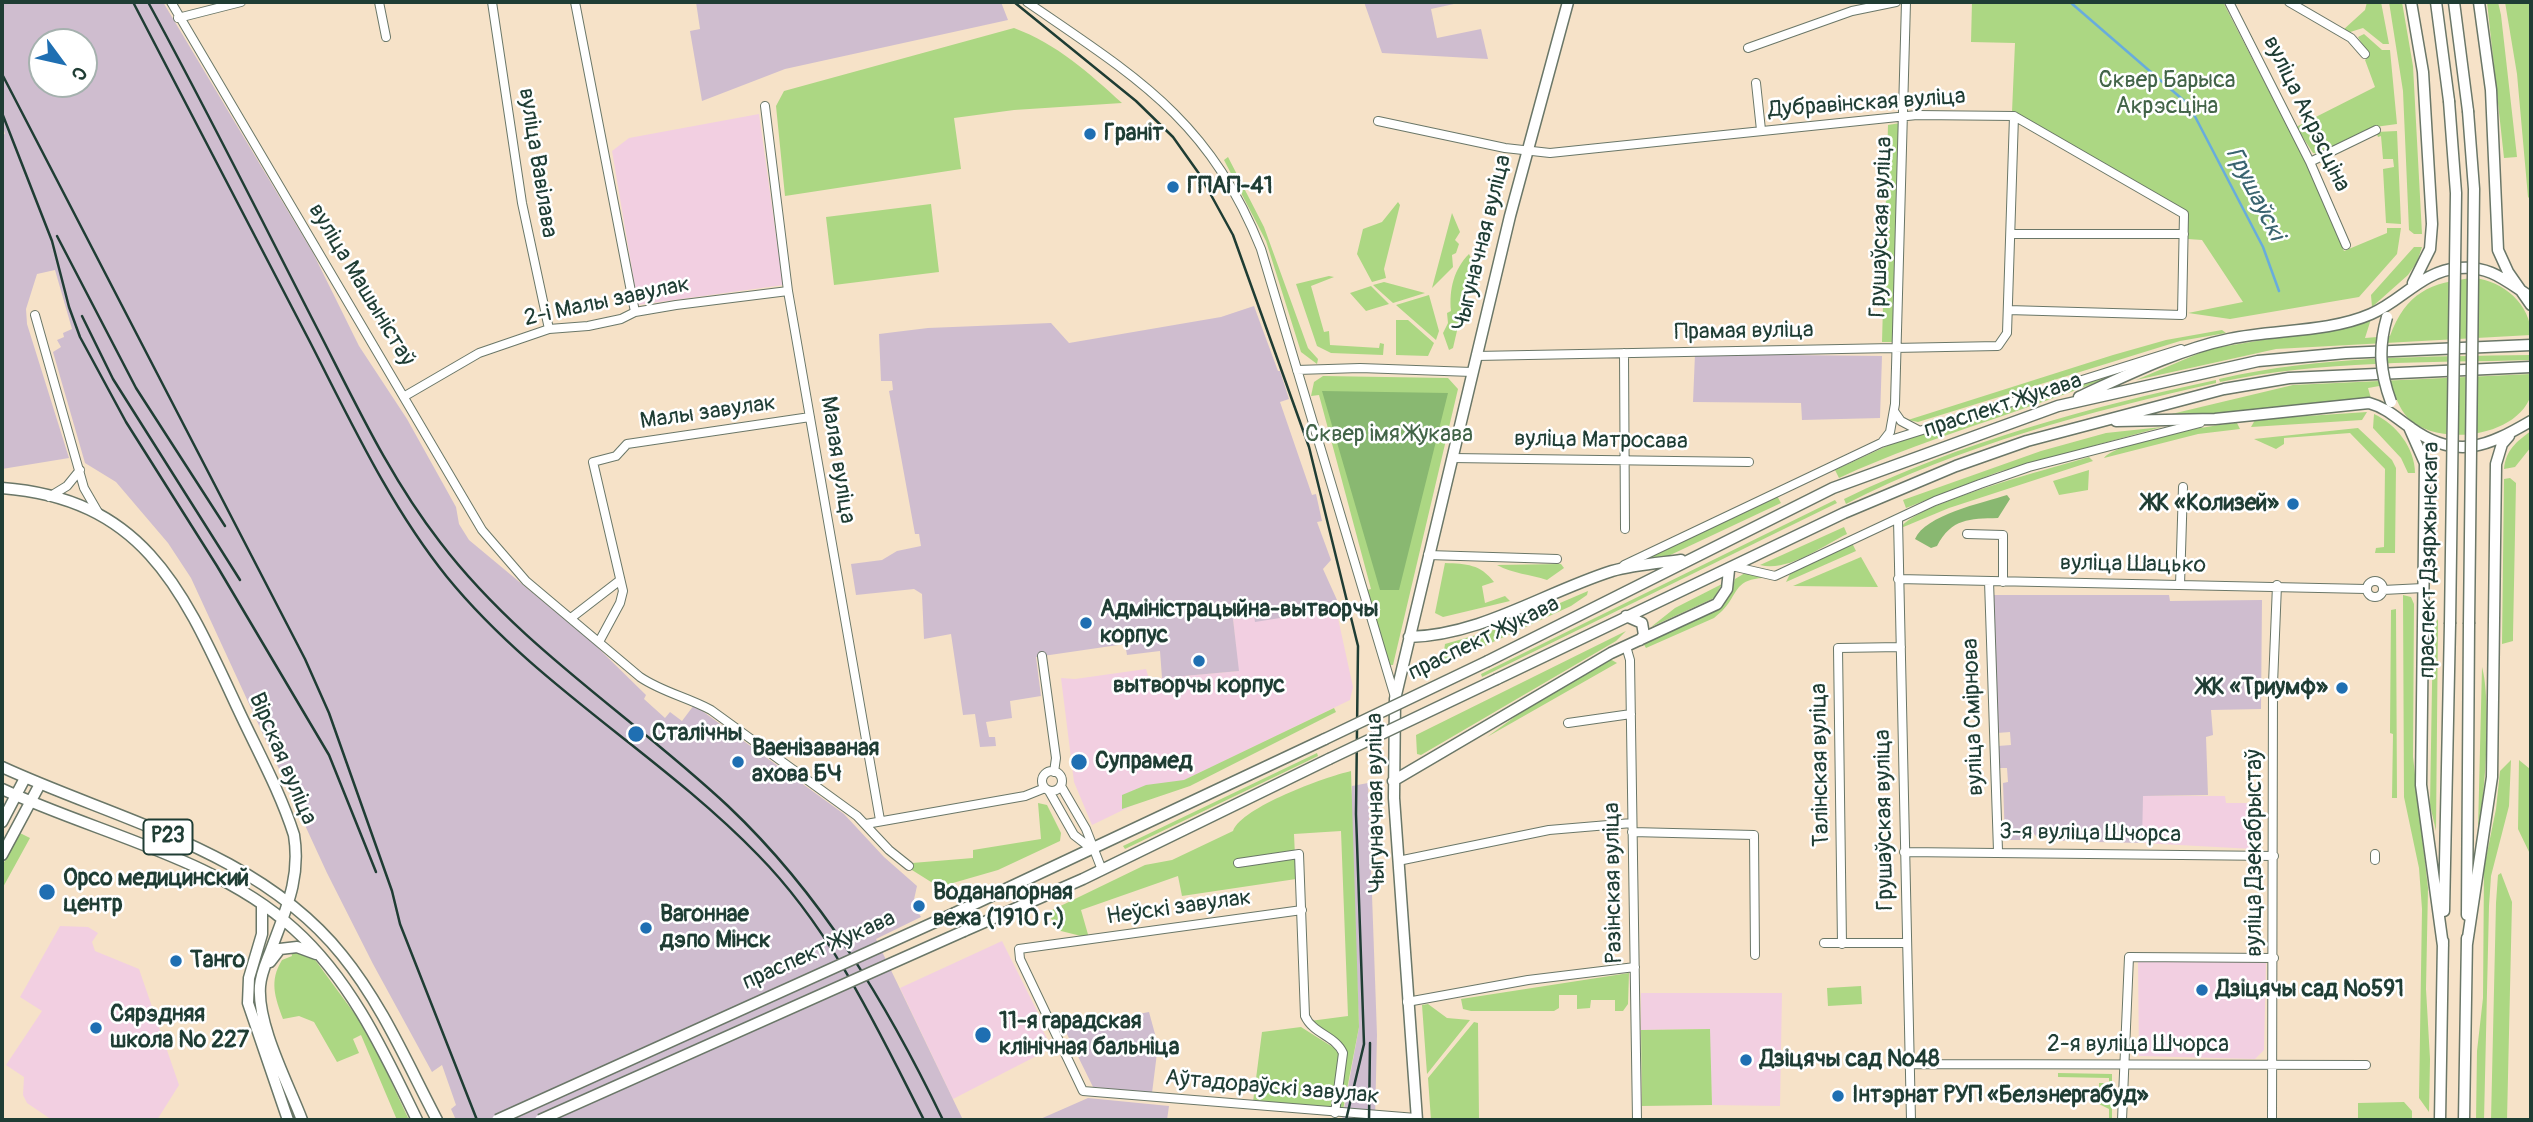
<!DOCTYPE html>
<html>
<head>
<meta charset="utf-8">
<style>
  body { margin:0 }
  #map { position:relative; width:2533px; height:1122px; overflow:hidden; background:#f6e2c8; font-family:Pangolin,sans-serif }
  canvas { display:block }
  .frame { position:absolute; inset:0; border:4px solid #1f3d34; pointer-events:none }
  .north { position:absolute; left:28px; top:28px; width:70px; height:70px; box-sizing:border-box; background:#fff; border:2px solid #a5b1ae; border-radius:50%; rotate:123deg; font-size:19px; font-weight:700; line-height:28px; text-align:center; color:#1f3d34 }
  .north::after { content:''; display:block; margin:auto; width:24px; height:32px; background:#1f6fb2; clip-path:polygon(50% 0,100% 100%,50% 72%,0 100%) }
</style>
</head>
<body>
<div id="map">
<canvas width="2533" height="1122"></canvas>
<div class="frame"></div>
<div class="north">С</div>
</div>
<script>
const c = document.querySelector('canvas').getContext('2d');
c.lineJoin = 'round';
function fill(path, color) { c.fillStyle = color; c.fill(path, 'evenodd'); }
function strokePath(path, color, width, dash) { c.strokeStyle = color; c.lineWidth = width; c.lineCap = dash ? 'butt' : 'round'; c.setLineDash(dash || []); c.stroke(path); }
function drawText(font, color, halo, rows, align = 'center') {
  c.font = font + ' Pangolin,sans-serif'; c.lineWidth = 5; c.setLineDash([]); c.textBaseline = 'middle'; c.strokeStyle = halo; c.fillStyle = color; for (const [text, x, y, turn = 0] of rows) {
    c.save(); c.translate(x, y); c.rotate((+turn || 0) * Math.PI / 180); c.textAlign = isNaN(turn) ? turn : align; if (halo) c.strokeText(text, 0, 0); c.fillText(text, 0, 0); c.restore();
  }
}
fill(new Path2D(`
  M759,114L783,285L638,305L612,151L629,138Z
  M1336,609L1353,687L1350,700L1092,825L1074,782L1061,678L1075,679L1146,669L1149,679L1238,671L1233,619L1254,616L1255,621Z
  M2142,796H2225L2226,803H2252L2253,849L2142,843Z
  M60,926L88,927L98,933L92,942L95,951L139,969L179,1085L157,1120H52L27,1103L23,1095L24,1077L6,1065L42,1011L20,997Z
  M1002,941L1041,1019L1038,1021L1052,1048L953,1099L900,988Z
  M2138,961L2266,962L2264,1050L2255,1059L2139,1056Z
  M1641,993H1782L1780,1106L1712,1105L1709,1029L1641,1030Z`), '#f2cfe1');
fill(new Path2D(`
  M2,2H163L313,253L359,346L407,419L456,507L459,524L469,540L594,644L646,695L644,699L665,718L670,712L682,721L694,705L844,814L884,857L917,886L913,904L921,917L876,939L963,1120H456L451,1109L456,1105L442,1065L432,1072L373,964L327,873L191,578L168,543L116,482L85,463L53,352L61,347L57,340L64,337L63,333L72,329L55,270L37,274L26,309L27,324L69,458L2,469V135L5,134L2,124ZM42,42H84V84H42Z
  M696,2H1001L1008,20L785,69L702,101L690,31L700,29Z
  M1364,2H1463L1431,9L1437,38L1481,29L1488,59L1382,53Z
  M1254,306L1278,371H1280L1289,399L1280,402L1312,495L1316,494L1322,521L1317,522L1331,560L1323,569L1337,600L1336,609L1255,622L1254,616L1233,619L1239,671L1162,678L1160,651L1127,655L1125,644L1036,657L1041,696L1010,701L1012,718L986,722L989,737H995L996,746L980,747L975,714L963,715L951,634L924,639L922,594L914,589L856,595L851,564L882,560L897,551L921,546L919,534H915L889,391L893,390L892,381H881L879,334L928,328L1051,323L1069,343L1221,317Z
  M1695,354L1882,356L1880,418L1802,420L1801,403L1693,402Z
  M1994,595H2169L2170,601L2262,600L2261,709L2211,710L2213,735L2206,737L2208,795L2143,796L2142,843L2096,842V831L2063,841L2047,832L2046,838L2040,840L2028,828L2022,829L2023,840H2005L2003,783L2008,782L2007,768H1998V746L2011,745L2010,732L1997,733Z
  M1368,783L1377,1035L1375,1120H1342L1359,1027L1350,815L1352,786Z
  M1149,1012L1158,1045L1152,1093L1093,1087L1064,1028Z
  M1088,1098L1169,1106L1167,1120H1038Z`), '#cfbdcf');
fill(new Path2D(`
  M1972,2H2223L2305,161L2344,251L2387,233V228H2401L2397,254L2359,297L2230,319L2188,313L2243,302L2202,240L2188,239L2187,213L2012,112L2015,43L1971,42Z
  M2367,2H2381L2389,44H2383L2363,28L2347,33L2343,30L2365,10Z
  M2389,2H2402L2413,66L2422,234H2414L2409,230L2403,91Z
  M2487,2H2498L2501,15L2517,157L2504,158Z
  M2505,2H2531V200L2528,197L2517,74Z
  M1014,28C1057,44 1089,73 1122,103L1014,110L954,118L961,169L785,196L776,106L784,91Z
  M2364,34L2382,50H2390L2397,124L2375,127L2320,154L2313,153L2296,127L2375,87L2365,60L2369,56L2358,37Z
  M1900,123L1893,342H1882L1888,125Z
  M2397,131L2401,224L2386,223L2383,169L2394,167L2393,159H2383L2381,136L2378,137L2376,132Z
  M1228,157L1264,227L1308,348L1318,359L1317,364L1301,352L1266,241L1224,160Z
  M1398,202L1400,205L1384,269L1386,278L1372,282L1357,254L1363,229L1382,222Z
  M931,204L939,272L834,285L826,217Z
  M1452,213L1460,232L1455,240L1459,244L1456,253L1452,255L1453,267L1432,288Z
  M2414,247H2422L2417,262L2408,275L2372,307L2371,295Z
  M1469,254L1473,262L1453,348L1449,350L1443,333L1448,323L1447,313L1451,311C1449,289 1454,269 1469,254Z
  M1329,276L1334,277L1311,286L1324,332L1329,331L1330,345L1379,348L1380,343L1384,344L1383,355L1331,353L1317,346L1296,284Z
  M2474,278C2503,281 2531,304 2531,335L2276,349L2136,380L2209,349L2358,324L2371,319L2365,338L2390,336C2406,293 2430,282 2474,278Z
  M1384,282L1425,293L1393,303L1373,285Z
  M1371,286L1389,304L1366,311L1350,293Z
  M1429,295L1439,331L1436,340L1396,305Z
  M1396,320H1408L1434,343L1428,356L1396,355Z
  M2222,330L2226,333L2180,341L1918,422L1908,420L2113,355L2166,340Z
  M2531,355V360C2427,363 2322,360 2220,382L2219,379C2322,355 2426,357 2531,355Z
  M2145,362C2045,407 1938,432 1839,478L1835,470L1900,440Z
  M2531,374C2531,380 2533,389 2531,395C2517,438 2437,447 2408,418C2399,408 2395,396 2391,384L2368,388L2372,402L2159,417L2293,385Z
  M1323,376L1448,378L1458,389L1393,665H1389L1367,590L1371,589L1319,395L1311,396L1314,382Z
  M2216,380V383C2092,411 1960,445 1846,504L1844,499C1961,442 2089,407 2216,380Z
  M2367,412L2362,420L2251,427L2255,420L2262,419Z
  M2374,414C2396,424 2415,448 2415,473H2408L2401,458L2373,428Z
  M2237,423L2240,429L2198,434L2104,458C2116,442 2214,424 2237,423Z
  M2162,427L1998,472L1906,508L1903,500L2041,451L2106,433Z
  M2358,428L2392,460L2396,468L2395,553H2375L2376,548L2384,547L2385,469L2350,433L2284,438V444L2276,449L2254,439Z
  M2531,431V447L2515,467L2504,469C2506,450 2516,442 2531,431Z
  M2089,457L2093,461L1949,508L1901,528C1913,504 2056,467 2089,457Z
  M2089,470L2088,490L2059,495L2053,481Z
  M2510,478L2516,483L2513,635V641L2502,644L2504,479Z
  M1776,494L1781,503L1666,557L1640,561Z
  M1835,500L1837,503L1482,677L1481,674Z
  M1844,527L1847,534C1822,546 1789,572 1760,565Z
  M1852,543L1856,551L1786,582L1790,574Z
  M1861,557L1878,587L1793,586Z
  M1445,563C1467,564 1480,564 1494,582L1482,586L1485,603L1505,596L1510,601L1443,617L1435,613Z
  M1561,564L1564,568L1547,580C1530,574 1513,574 1497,565Z
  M1745,573L1775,578C1727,576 1743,597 1714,618L1646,648L1643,643L1731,593L1735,579Z
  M1722,584L1714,598L1651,627L1675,608Z
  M1588,591L1587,595L1571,606L1467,654L1460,645L1453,653L1450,662L1426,674L1443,658L1445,644L1504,627Z
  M2403,595L2411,597L2414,604L2413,757L2428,888L2426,989L2430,1059L2429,1112L2419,1098L2422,909L2419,868L2404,797Z
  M2396,609L2397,798H2392L2393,734L2390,733L2391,610Z
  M2438,619L2436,831L2430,805L2433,627Z
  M1626,631L1616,641L1421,755L1417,754L1416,735Z
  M1610,659L1617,663L1487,737L1531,705Z
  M2482,667C2491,699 2486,796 2478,830Z
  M1334,708L1336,712L1190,786L1122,809V795L1146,785L1184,780Z
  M1317,753L1318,756L1125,849L1123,846Z
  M2511,760L2509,806L2491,876L2489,906L2484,1120H2476L2477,1051L2483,998L2484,868L2496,809L2500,771Z
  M2519,760L2530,769L2531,856L2518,829Z
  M1351,771L1359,1027L1343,1110H1338L1347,1052L1339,1040L1310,1021L1348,1016L1341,831L1294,834L1296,879L1182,896L1178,876L1081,910L1089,938L1057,930L1048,912L1145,865L1172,860L1233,831C1242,807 1325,777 1351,771Z
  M1038,803L1047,805L1061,833L1060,841L998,870L939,887L912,870V863L973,858V850L1041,839Z
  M20,833L30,838L2,889V866Z
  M2501,873L2512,902L2507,1120H2491L2496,903L2498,875Z
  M291,951L313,957L368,1032L409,1120H397L361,1035L353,1039L359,1053L337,1062L314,1022L299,1016L283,1019C275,997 269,981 282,960L292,956Z
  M1629,973L1628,1004L1623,1011H1615V1000H1591L1590,1008L1577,1009V995H1559V1008L1554,1011H1471L1463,1009L1461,999Z
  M1861,986L1862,1004L1828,1006L1827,988Z
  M1428,1004L1447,1018L1470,1020L1427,1074L1422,1005Z
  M1474,1022L1478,1023L1479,1120H1431L1428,1078Z
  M1301,1027L1339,1051L1340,1066L1330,1109L1253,1102L1262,1032Z
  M1710,1029L1712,1105L1642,1106L1641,1030Z
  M2058,1073L2112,1074V1120H2109V1109L2099,1104V1083H2109V1078L2058,1077V1085Z
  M2404,1102L2412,1111V1120H2358V1103Z`), '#acd783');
fill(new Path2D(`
  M1322,391L1448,393L1399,590H1380Z
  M2007,495L2010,499L1998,518C1969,519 1952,518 1937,546L1931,548L1915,539C1925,515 1982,503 2007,495Z`), '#89b871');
strokePath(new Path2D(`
  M2070,2L2189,105L2263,247L2279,291`), '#68acdd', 2.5);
const minor = new Path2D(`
  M171,2L482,530L526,581L640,677C662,692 687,697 711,710L857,816L889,850L909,866
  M379,2L386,37
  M492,2L522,203L549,329
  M575,2L635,312
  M1027,2C1136,77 1209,119 1261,249L1395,697
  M2229,2L2310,162L2346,245
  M2289,2L2351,38L2365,54
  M178,18L241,2
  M1748,48L1852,11L1896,2
  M1756,83L1761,130
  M765,106L788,291L880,820
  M1378,121L1505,148L1550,153L1917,115L2014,116L2184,214L2182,315L2008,310
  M2310,162L2376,130
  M2012,234H2184
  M35,315L84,488L99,514
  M1624,353L1625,529
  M1476,356L1998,346L2007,333L2014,116
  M1297,370L1360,368L1472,372
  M405,396L479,353L549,329L588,326L621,319L635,312L676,305L788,291
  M1894,411L1901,421L1918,430
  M1883,441L1890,432L1895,404L1906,2
  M1452,458L1749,462
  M49,497L67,486L80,470
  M1898,519L1911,1120
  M1967,534L2003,535V582
  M1428,555L1557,559
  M1624,565L1881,443L2181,349
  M1736,567L1775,576L1935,501L1980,484L2029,467L2200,423
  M1898,579L2366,589
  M2367 589a8 8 0 1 1 16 0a8 8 0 1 1-16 0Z
  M1989,581L1998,851
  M2180,585L2183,487
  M2383,590L2423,588
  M571,618L619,581
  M600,640L620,603L623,591L593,462L616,456L627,444L810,417
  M1626,646L1630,660L1637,1120
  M1042,656L1056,758L1054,772
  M1568,723L1631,714
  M1042 781a10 10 0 1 1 20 0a10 10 0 1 1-20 0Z
  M1061,786L1086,829L1102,870
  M1049,791L1074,835L1092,849
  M866,824L1025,796L1045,788
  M1632,832L1754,835L1755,955
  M1904,852L2274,856
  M2375,860V854
  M1398,861L1549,830L1632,823
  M1238,863L1299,854L1305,1016C1313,1034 1336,1036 1343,1053L1335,1113
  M1302,910L1019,949L1020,959L1083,1091L1416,1118
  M1824,943H1907
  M1842,944L1838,648L1901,647
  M1407,1002L1528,980L1635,967
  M1910,1064L2366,1065
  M2122,1120L2129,957L2274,958
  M2272,1120L2273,684L2277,585`);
const major = new Path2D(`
  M2411,2L2423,72L2432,224L2430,249L2413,283
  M2436,2L2449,101
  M2454,2L2468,111
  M2479,2L2491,90L2498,250L2508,272L2531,305
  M2079,397C2127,375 2177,350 2229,339C2274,329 2327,333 2371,314C2403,300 2422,271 2459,268C2490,265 2507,282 2531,297
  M2116,421L2215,419L2369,403C2387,408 2396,418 2411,428C2457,461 2488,446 2531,421
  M2409,427L2425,463L2421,785L2443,946
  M2,488C146,499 184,593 238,709C257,750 280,791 294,835C301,878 286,909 271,950C267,961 261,973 260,986C257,1025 288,1083 302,1120
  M1626,616L1642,623L1644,635L1640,640
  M1409,637C1482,635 1543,593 1612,571C1633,565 1659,563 1681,560
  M1488,661L1833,488L2058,406L2258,361L2346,353L2531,345
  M1497,679L1844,513L1956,466L2027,441L2224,389L2289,378L2531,367
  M2,767C117,820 259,851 342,955C382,1004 408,1065 437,1120
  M1393,781L1611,653L1717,604L1727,589L1729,570
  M2,789C96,833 216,858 294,929C351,980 384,1052 417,1120
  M2,822L25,778
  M2,855L40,784
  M262,905V934L249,978L248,1003L288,1120
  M2444,911L2450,624
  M955,913L1325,739
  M2467,915L2469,624
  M964,931L1083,879L1329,759
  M2467,944L2492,777L2496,464L2502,444L2509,436
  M270,962L280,949L297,947L316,954
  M1417,1120L1394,798L1395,699L1510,216L1568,2
  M2440,1120L2443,941
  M2464,1120L2467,938`);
strokePath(minor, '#6a7768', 10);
strokePath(major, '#6a7768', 13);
strokePath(minor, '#fff', 8);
strokePath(major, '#fff', 10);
strokePath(new Path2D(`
  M133,2C193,115 251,229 310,342C351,422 390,506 447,577C536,686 661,755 758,855C832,930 877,1028 924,1120
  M148,2C207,110 262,221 318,330C355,402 390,478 440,542C520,647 632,716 728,806C822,895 887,1004 943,1120
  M1014,2L1136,101L1173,137L1200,175L1233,235L1309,447L1358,646L1356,814L1364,1044L1346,1120
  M2,74L305,659L329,713L392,891L400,924L477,1120
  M2,113L52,241L69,307L80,337L126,422L217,566L329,755L376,872
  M57,236L136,388L225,526
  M82,316L113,379L240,580
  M1369,1120L1370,1043`), '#1f3d34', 2.5);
const majorBridge = new Path2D(`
  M2449,101L2456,193L2450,624
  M2468,111L2474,189L2469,624
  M2387,317C2378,348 2380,372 2391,402
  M1325,739L1488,661
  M1329,759L1497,679
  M497,1120L955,913
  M540,1120L964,931`);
strokePath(majorBridge, '#6a7768', 13, []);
strokePath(majorBridge, '#fff', 10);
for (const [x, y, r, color] of [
  [1090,134,7,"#1f6fb2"],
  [1173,187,7,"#1f6fb2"],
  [2293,504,7,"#1f6fb2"],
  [1086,623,7,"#1f6fb2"],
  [1199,661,7,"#1f6fb2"],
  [2342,688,7,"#1f6fb2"],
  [636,734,9,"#1f6fb2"],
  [738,762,7,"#1f6fb2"],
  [1079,762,9,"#1f6fb2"],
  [47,892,9,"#1f6fb2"],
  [919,906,7,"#1f6fb2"],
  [646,928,7,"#1f6fb2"],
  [176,961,7,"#1f6fb2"],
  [2202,990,7,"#1f6fb2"],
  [96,1028,7,"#1f6fb2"],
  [983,1035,9,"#1f6fb2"],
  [1746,1060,7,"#1f6fb2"],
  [1838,1096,7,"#1f6fb2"]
]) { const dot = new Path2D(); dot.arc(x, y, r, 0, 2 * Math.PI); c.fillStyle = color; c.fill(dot); strokePath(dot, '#fff', 2.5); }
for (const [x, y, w] of [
  [168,837,49]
]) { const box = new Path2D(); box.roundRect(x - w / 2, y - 17.5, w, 35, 5); c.fillStyle = '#fff'; c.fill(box); strokePath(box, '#1f3d34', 2); }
drawText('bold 21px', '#1f3d34', null, [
  ["Р23",168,837]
]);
drawText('23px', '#426448', '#fff', [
  ["Сквер Барыса",2167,81],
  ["Акрэсціна",2167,107],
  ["Сквер імя Жукава",1389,435]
]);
drawText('23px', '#1f3d34', '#fff', [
  ["Дубравінская вуліца",1867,104,-4],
  ["вуліца Акрэсціна",2306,114,64],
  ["вуліца Вавілава",537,163,81],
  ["Грушаўская вуліца",1882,227,-88],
  ["Чыгуначная вуліца",1483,243,-76],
  ["вуліца Машыністаў",361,285,59],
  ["2-і Малы завулак",607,302,-12],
  ["Прамая вуліца",1744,332,-1],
  ["праспект Жукава",2003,406,-18],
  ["Малы завулак",708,413,-8],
  ["вуліца Матросава",1601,441,1],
  ["Малая вуліца",837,460,81],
  ["праспект Дзяржынскага",2430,560,-89],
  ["вуліца Шацько",2133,565,1],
  ["праспект Жукава",1484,639,-26],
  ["вуліца Смірнова",1974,717,-92],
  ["Вірская вуліца",282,759,67],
  ["Талінская вуліца",1821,765,-91],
  ["Чыгуначная вуліца",1377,803,-91],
  ["Грушаўская вуліца",1885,820,-91],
  ["3-я вуліца Шчорса",2090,834,1],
  ["вуліца Дзекабрыстаў",2255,853,-90],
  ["Разінская вуліца",1614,883,-91],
  ["Неўскі завулак",1179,908,-8],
  ["праспект Жукава",819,951,-24],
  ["2-я вуліца Шчорса",2138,1045],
  ["Аўтадораўскі завулак",1272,1088,5]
]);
drawText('bold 23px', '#1f3d34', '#fff', [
  ["Граніт",1104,134],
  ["ГПАП-41",1187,187],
  ["ЖК «Колизей»",2279,504,"right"],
  ["Адміністрацыйна-вытворчы",1100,610],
  ["корпус",1100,636],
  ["вытворчы корпус",1199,686,"center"],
  ["ЖК «Триумф»",2328,688,"right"],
  ["Сталічны",652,734],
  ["Ваенізаваная",752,749],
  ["ахова БЧ",752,775],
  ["Супрамед",1095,762],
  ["Орсо медицинский",63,879],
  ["центр",63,905],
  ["Воданапорная",933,893],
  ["вежа (1910 г.)",933,919],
  ["Вагоннае",660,915],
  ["дэпо Мінск",660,941],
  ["Танго",190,961],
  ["Дзіцячы сад №591",2216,990],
  ["Сярэдняя",110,1015],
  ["школа № 227",110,1041],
  ["11-я гарадская",999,1022],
  ["клінічная бальніца",999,1048],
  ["Дзіцячы сад №48",1760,1060],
  ["Інтэрнат РУП «Белэнергабуд»",1852,1096]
], 'left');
drawText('italic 24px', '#39646f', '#fff', [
  ["Грушаўскі",2254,194,63]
]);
</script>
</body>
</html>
